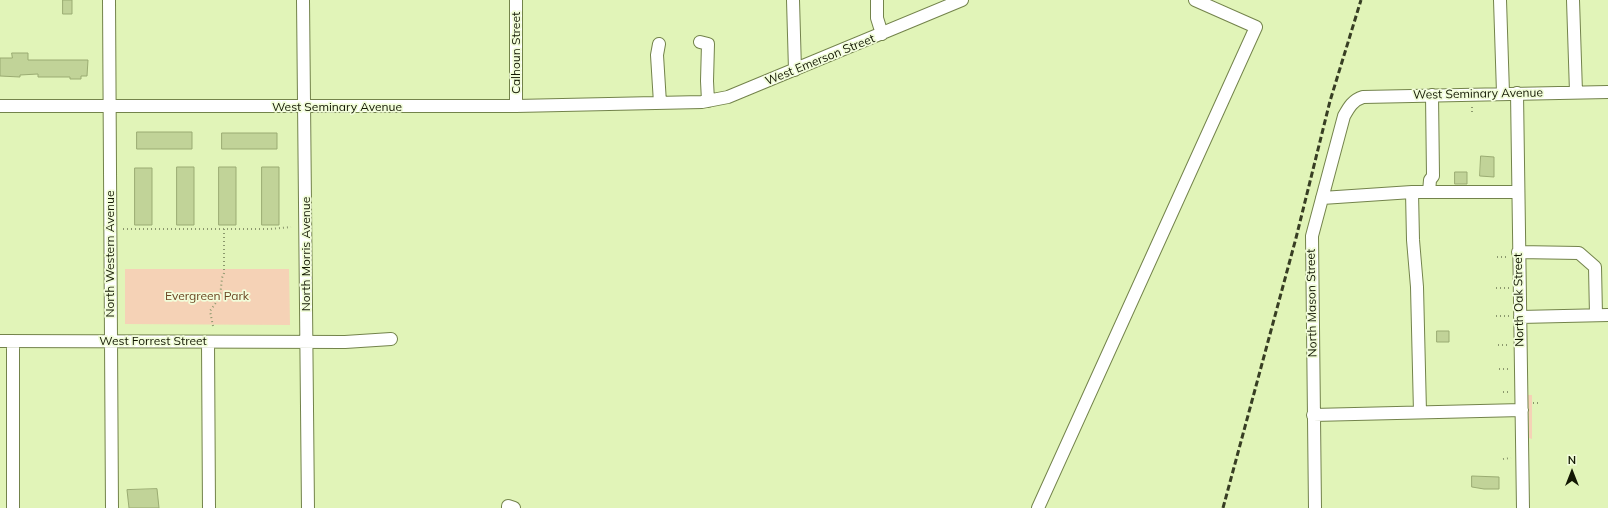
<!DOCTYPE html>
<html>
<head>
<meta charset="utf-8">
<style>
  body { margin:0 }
  #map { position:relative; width:1608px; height:508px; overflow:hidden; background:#e1f4b8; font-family:Mulish,sans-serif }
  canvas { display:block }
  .north { position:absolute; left:1552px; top:452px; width:40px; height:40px; -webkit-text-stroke:3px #f2fdda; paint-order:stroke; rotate:0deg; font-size:11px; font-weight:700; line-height:16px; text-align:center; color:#131803 }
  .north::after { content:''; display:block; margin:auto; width:14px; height:18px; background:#131803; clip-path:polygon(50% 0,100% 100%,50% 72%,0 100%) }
</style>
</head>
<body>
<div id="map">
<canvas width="1608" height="508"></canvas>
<div class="north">N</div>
</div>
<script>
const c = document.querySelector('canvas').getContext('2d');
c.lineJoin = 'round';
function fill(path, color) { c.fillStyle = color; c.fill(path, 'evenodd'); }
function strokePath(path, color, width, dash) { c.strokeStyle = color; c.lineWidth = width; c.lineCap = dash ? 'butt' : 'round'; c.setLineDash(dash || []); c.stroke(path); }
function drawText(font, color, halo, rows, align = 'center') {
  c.font = font + ' Mulish,sans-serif'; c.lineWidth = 3.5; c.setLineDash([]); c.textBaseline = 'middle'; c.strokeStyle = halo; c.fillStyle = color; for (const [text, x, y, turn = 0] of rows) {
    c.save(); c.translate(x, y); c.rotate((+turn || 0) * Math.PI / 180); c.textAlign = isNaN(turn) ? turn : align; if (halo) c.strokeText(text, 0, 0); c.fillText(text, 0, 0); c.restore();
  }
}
fill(new Path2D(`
  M125,269H289L290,325L125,324Z
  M1528,395H1532V439L1529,438Z`), '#f5d2b6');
const building = new Path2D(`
  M63,0H72V14H63Z
  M12,53H28V60H88L87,76H81V79H70V77H38V74L20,75V77L0,76V58H12Z
  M137,132H192V149H137Z
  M222,133H277V149H222Z
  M1481,156L1494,157V177L1480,176Z
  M177,167H194V225H177Z
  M219,167H236V225H219Z
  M262,167H279V225H262Z
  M135,168H152V225H135Z
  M1455,172H1467V184H1455Z
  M1437,331H1449V342H1437Z
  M1472,476L1499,477V489H1484L1472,487Z
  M157,489L159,508H129L127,490Z`);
fill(building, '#c1d398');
strokePath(building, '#9aab72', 1);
const minor = new Path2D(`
  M109,0L112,508
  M303,0L308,508
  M516,0V106
  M793,0L795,70
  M877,0V18L882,34
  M1500,0L1503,93
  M1573,0L1576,92
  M700,42L708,44L707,81L708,101
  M659,44L657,55L660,103
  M1517,93L1523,508
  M0,106H516L702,102L728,97L962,0
  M1412,192L1413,240L1417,287L1420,412
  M1429,192L1430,180L1433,176L1432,95
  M1322,198L1412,192H1517
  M1518,252L1579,253L1595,267L1596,315
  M1520,317L1608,315
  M0,341L345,342L391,339
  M13,341V508
  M208,342L209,508
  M1313,415L1522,410
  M508,508V506L514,508
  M1038,508L1256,27L1195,0
  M1315,508L1312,236L1344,116C1349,107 1353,100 1363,97L1608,92`);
strokePath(minor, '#73834b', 14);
strokePath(new Path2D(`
  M1472,107V114
  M123,229H270L291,227
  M1497,257H1507
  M1496,288H1509
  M1496,316H1509
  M213,326L210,311L220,297L222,278L224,273V229
  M1498,345H1509
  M1499,369H1510
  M1503,392H1510
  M1533,403H1539
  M1503,459L1511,458`), '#8b986d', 2, [1, 3]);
strokePath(minor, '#fff', 12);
strokePath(new Path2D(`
  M1223,508L1296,238L1330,101L1361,0`), '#373e23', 3, [6, 3]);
drawText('12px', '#131803', '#f2fdda', [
  ["Calhoun Street",516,53,-90],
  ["West Emerson Street",820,60,-22],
  ["West Seminary Avenue",1478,94,-1],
  ["West Seminary Avenue",337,107],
  ["North Western Avenue",110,254,-90],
  ["North Morris Avenue",306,254,-90],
  ["North Oak Street",1519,300,-91],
  ["North Mason Street",1312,303,-91],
  ["West Forrest Street",153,341]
]);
drawText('12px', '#6a4522', '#f2fdda', [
  ["Evergreen Park",207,296]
]);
</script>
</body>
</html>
